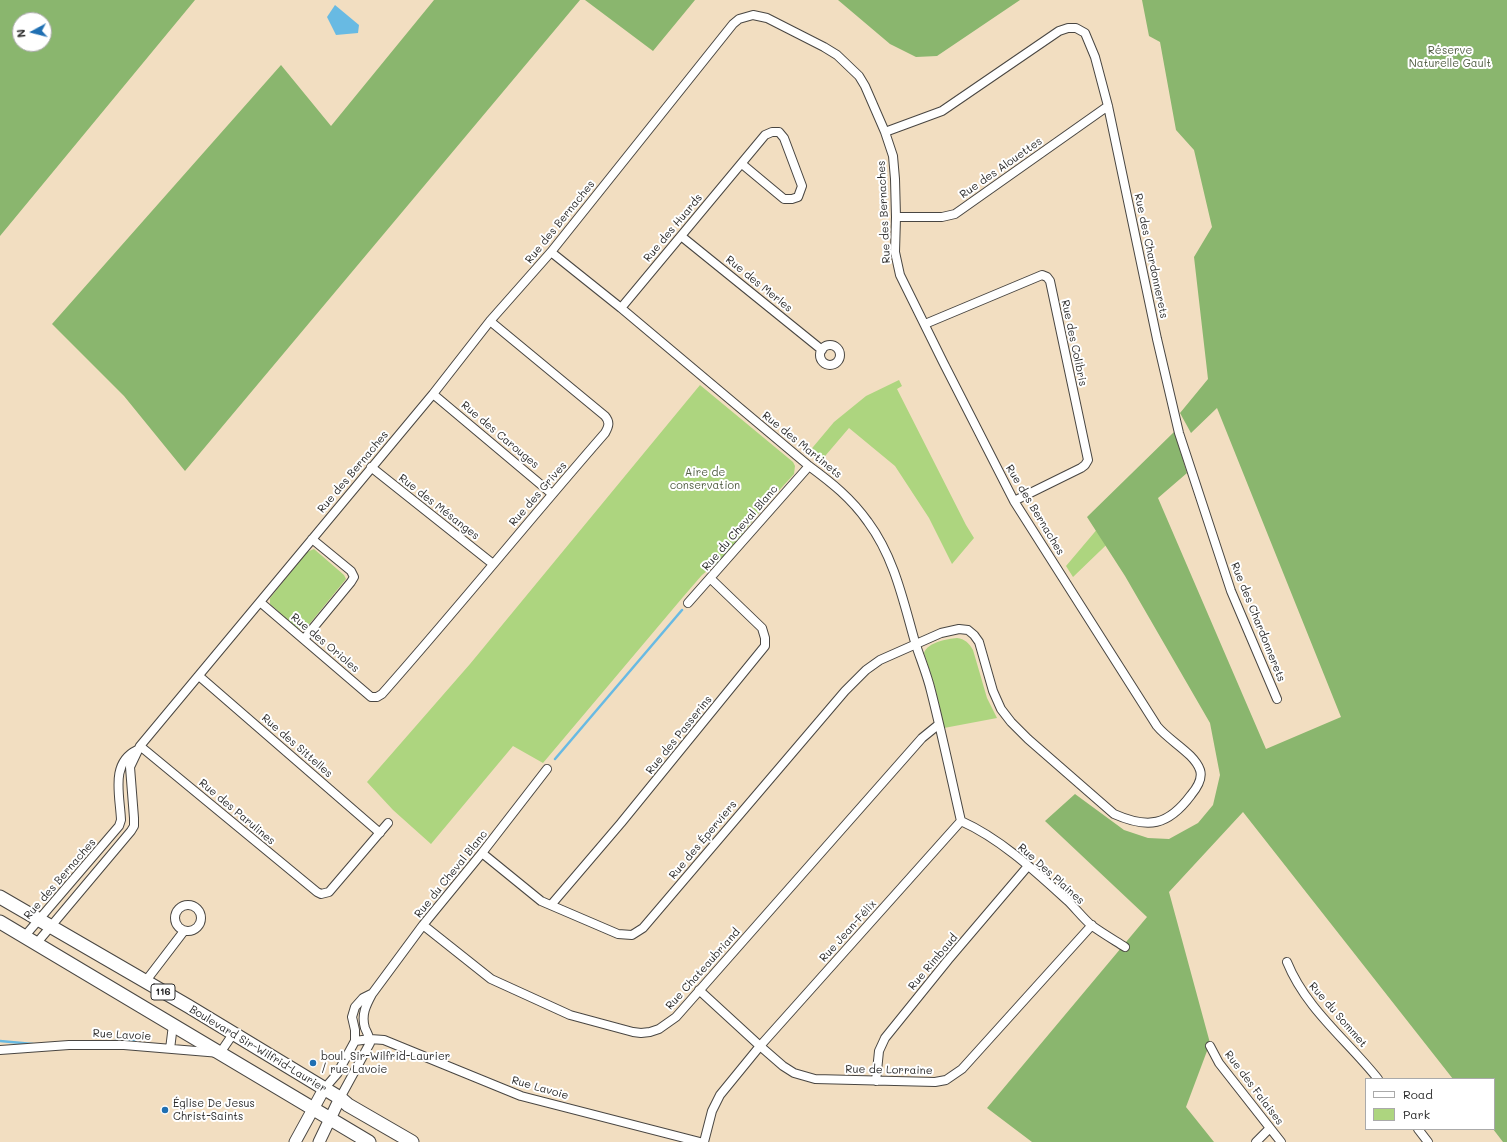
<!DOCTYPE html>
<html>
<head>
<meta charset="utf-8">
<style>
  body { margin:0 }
  #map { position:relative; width:1507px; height:1142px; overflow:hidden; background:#f2dec1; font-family:Mali,sans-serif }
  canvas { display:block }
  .legend { position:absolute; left:1365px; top:1078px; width:130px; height:52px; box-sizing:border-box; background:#fff; border:1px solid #aaa; margin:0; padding:5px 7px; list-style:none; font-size:12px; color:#2b2b2b }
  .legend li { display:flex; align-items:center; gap:8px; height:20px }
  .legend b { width:20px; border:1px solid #aaa }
  .north { position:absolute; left:12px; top:12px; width:40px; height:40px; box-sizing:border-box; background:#fff; border:1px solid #aaa; border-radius:50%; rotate:263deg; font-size:11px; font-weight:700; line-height:16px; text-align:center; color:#2b2b2b }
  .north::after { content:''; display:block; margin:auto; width:14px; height:18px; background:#1f6fb2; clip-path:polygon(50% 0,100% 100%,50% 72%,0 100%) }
</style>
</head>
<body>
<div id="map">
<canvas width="1507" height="1142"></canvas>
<ul class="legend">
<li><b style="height:5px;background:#fff"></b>Road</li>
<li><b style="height:11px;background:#add57f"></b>Park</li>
</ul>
<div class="north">N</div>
</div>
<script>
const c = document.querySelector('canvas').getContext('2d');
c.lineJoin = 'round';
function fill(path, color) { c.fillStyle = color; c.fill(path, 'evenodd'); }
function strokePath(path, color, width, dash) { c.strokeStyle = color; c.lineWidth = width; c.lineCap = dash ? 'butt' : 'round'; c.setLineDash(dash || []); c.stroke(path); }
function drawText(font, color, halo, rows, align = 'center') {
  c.font = font + ' Mali,sans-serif'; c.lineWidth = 4; c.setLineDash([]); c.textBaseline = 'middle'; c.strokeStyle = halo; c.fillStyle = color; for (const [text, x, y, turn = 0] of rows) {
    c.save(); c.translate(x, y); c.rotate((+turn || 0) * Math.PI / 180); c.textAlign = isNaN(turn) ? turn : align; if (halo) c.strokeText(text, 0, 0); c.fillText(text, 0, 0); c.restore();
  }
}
fill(new Path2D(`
  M899,380L902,386L897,389L966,525L974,538L952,564L929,518L895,466L849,428L820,462L808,453L834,422L866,396Z
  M700,385L793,462L795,466L794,474L763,508L722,559L702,575L683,597L543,763L513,746L431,844L393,810L367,782L470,664Z
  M1176,436L1184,462L1125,519L1127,525L1073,577L1066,566Z
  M314,549L344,575L346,579L307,627L304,629L297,628L270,604V598L307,552Z
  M957,638C965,639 969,643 973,650L987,698L997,718L944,728L935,687L924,653C928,642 947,639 957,638Z`), '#add57f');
fill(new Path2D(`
  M0,0H195L0,236ZM20,20H44V44H20Z
  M434,0H580L185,471L124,396L52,324L281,65L331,126Z
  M585,0H695L653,51Z
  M838,0H1020L937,56L916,57L890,44Z
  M1142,0H1507V1142H1503L1493,1129H1494V1079H1453L1243,812L1169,892L1210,1043L1186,1107L1214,1142H1032L987,1108L1147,917L1045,821L1075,794L1124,830L1148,838L1169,839L1198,823L1213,805L1220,775L1210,723L1125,576L1087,517L1174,432L1187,473L1158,498L1266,749L1341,717L1217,408L1191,433L1180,413L1208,379L1194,257L1212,227L1194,150L1176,130L1160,42L1149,36Z`), '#8ab66e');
fill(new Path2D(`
  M335,5L359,25L358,33L336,35L327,17Z`), '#68bae3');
strokePath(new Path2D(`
  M555,759L682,610
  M0,1041L33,1044
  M114,1041L136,1040`), '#68bae3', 2.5);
const minor = new Path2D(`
  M885,132L942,111L1059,31L1068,28H1076L1085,33L1095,57L1108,106L1157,339L1179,433L1231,591L1277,699
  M896,217H942L955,214L1108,106
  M681,236L822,350
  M551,252L621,308L809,466C832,483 851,498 868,522C894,557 903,600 915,642C920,658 927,674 931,691C942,734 951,777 961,821
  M621,308L765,135L772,132H779L784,138L802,186L798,197L792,199H784L742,164
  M925,324L1042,275L1047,277L1050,281L1088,460L1085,465L1081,468L1014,501
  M820 355a10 10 0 1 1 20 0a10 10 0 1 1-20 0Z
  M433,394L552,494
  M371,467L493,564
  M260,602L371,697H377L382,694C458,608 530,519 605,433C609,426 610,422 605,416L490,321
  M688,603L809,466
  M304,639L351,582L354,577L351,571L312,539
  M199,676L380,833
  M140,746L317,892L321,894L329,892L388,823
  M961,821C1001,839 1035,871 1068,901C1076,909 1083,918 1091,925C1102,933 1114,940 1125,947
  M551,905L621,823L765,646V638L762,628L710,578
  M175 918a13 13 0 1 1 26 0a13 13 0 1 1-26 0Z
  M423,925L491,979L570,1015L633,1032L641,1033L650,1032L659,1029L676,1017L922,738L938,725
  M24,937L119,826L121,820C120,795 110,763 137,750
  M36,944L131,831L134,826V818L130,767L140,746L433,394L490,321L551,252L733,24L739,19L753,15L767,18L824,47L837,55L859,76L865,86L885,132L893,156L895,179L896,217L895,252L900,275L943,362L1014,501L1157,726C1169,741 1194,753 1200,770C1203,779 1196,789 1191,795C1168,826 1148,829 1114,814L1028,739L1011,722L1001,709L993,691L979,642L974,635L968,630L959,629L941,633L880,660L866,670L845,691L643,928L632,935L618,934L541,901L482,853
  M1287,962C1306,1009 1347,1040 1378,1079
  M145,982L184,931
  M699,990L760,1046L783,1066L794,1073L815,1079L935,1082L946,1080L962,1069L1092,925
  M355,1041L370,1039L384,1040L521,1096L700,1142
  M1210,1046L1219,1063L1281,1142
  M170,1049L173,1025
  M0,1050L69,1045H124L220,1053L233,1034
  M876,1081L879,1051L885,1038L948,960L1028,866
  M324,1089L337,1074L355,1041V1030L352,1017L355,1007L363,998L371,994
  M340,1098L370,1043C370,1037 367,1033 365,1028C361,1015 366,1005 372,994L423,925L482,853L547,769
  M1418,1129L1428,1142
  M704,1142L712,1111L720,1095L760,1046L961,821
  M1256,1142L1270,1128`);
const tertiary = new Path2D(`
  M295,1142L324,1089
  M319,1142L340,1098`);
const primary = new Path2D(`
  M0,897L188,1006L340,1098L348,1105L412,1142
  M0,922L369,1142`);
strokePath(minor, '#494642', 10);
strokePath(tertiary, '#494642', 13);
strokePath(primary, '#494642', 15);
strokePath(minor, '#fff', 8);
strokePath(tertiary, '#fff', 11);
strokePath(primary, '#fff', 13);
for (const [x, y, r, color] of [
  [313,1063,4,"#1f6fb2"],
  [165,1110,4,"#1f6fb2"]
]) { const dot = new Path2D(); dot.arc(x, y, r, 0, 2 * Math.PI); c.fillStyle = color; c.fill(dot); strokePath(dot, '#fff', 1.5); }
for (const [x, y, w] of [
  [163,992,24]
]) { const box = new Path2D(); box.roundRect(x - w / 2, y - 8, w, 16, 3); c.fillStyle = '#fff'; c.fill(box); strokePath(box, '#2b2b2b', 1); }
drawText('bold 10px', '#2b2b2b', null, [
  ["116",163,992]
]);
drawText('11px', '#525e44', '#fff', [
  ["Réserve",1450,51],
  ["Naturelle Gault",1450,64],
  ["Aire de",705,473],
  ["conservation",705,486]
]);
drawText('11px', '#2b2b2b', '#fff', [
  ["Rue des Alouettes",1001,168,-35],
  ["Rue des Bernaches",884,212,-93],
  ["Rue des Bernaches",560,222,-51],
  ["Rue des Huards",673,228,-50],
  ["Rue des Chardonnerets",1151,256,78],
  ["Rue des Merles",759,284,39],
  ["Rue des Colibris",1074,343,78],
  ["Rue des Carouges",500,435,40],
  ["Rue des Martinets",802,445,39],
  ["Rue des Bernaches",353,472,-50],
  ["Rue des Grives",538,494,-49],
  ["Rue des Mésanges",439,507,38],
  ["Rue des Bernaches",1035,510,59],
  ["Rue du Cheval Blanc",740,528,-49],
  ["Rue des Chardonnerets",1258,622,68],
  ["Rue des Orioles",325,643,40],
  ["Rue des Passerins",679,735,-51],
  ["Rue des Sittelles",297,746,41],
  ["Rue des Parulines",237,812,40],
  ["Rue des Éperviers",703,840,-50],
  ["Rue du Cheval Blanc",451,874,-51],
  ["Rue Des Plaines",1051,874,42],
  ["Rue des Bernaches",60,879,-49],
  ["Rue Jean-Félix",848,931,-48],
  ["Rue Rimbaud",933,962,-50],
  ["Rue Chateaubriand",703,969,-48],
  ["Rue du Sommet",1338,1015,49],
  ["Rue Lavoie",122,1035,3],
  ["Boulevard Sir-Wilfrid-Laurier",258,1049,31],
  ["Rue de Lorraine",889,1070,1],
  ["Rue Lavoie",540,1088,16],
  ["Rue des Falaises",1254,1088,53]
]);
drawText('11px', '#2b2b2b', '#fff', [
  ["boul. Sir-Wilfrid-Laurier",321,1057],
  ["/ rue Lavoie",321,1070],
  ["Église De Jesus",173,1104],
  ["Christ-Saints",173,1117]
], 'left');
</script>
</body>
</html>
